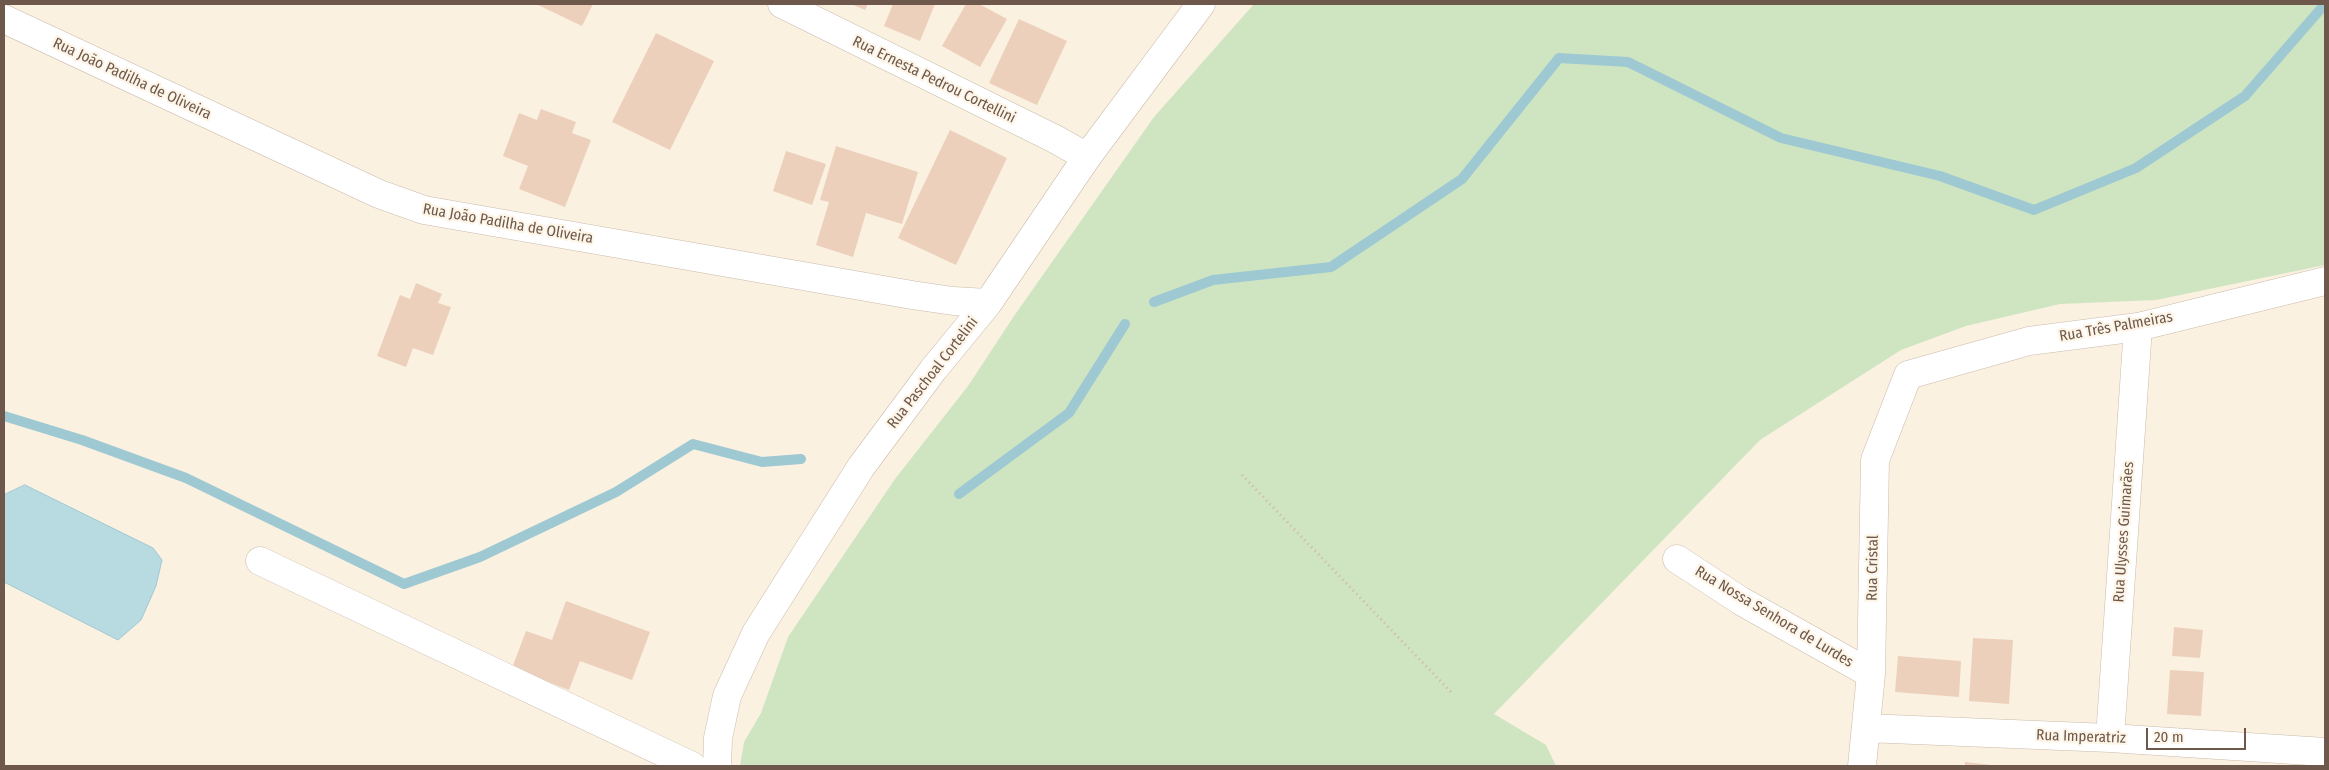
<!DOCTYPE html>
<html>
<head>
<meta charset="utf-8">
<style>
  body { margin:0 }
  #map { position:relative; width:2329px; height:770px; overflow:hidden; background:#faf1e1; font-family:"Fira Sans Condensed",sans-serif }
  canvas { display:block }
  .frame { position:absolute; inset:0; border:5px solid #6e584b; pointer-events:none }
  .scale { position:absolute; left:2146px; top:728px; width:100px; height:22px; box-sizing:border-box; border:2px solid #6e584b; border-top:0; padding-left:6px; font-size:15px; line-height:18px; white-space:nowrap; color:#6e584b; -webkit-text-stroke:4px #fdf5e7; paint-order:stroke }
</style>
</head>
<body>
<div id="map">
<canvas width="2329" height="770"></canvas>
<div class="frame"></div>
<div class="scale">20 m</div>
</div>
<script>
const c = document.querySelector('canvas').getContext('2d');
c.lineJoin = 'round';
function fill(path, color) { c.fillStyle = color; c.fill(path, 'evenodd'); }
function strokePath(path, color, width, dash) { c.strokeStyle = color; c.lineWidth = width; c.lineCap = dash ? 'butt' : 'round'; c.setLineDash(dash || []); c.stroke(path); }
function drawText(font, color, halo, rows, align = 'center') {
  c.font = font + ' "Fira Sans Condensed",sans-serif'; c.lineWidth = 4.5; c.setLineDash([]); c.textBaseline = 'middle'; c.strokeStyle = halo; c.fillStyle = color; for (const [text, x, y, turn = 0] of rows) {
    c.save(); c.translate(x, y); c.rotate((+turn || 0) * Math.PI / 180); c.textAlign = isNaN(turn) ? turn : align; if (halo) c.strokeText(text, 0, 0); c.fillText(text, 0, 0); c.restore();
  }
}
fill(new Path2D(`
  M1254,4H2325V265L2156,300L2060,304L1966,326L1901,350L1760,440L1494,714L1546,745L1556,766H740L744,742L761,713L788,637L895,479L968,386L1014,316L1154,117Z`), '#cfe5c2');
const water = new Path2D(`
  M25,485L153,548L162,560L156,586L141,620L118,640L4,582V495Z`);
fill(water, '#b8dae1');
strokePath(water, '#9fc9d2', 1);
strokePath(new Path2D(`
  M1154,302L1213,280L1331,267L1462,179L1559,58L1628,62L1781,138L1940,176L2034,210L2136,168L2245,96L2325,4
  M4,416L82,440L186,478L404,584L480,557L616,492L693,444L762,462L801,459
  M959,494L1069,413L1125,324`), '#9fc9d2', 10);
fill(new Path2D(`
  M536,4H593L582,26Z
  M851,4H868L865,10Z
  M893,4H935L920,41L884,26Z
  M966,4H979L1007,19L980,67L942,46Z
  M1019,19L1067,41L1037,105L989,83Z
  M656,33L714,61L670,150L612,122Z
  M541,109L576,122L572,133L591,140L565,207L519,189L528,166L503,156L519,113L537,120Z
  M950,130L1007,158L956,265L898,238Z
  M836,146L918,172L902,224L866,213L853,257L816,245L829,202L820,200Z
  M786,151L826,164L812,205L773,191Z
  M416,283L442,294L438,303L451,307L433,355L413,348L406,367L377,356L400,295L410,299Z
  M566,601L650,632L632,680L580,661L569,690L512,668L526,631L552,640Z
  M2174,627L2203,630L2200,658L2172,656Z
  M1973,638L2013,640L2009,704L1969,701Z
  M1898,656L1961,661L1959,697L1895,692Z
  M2170,670L2204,672L2201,716L2167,714Z
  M1965,762L1992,765V766H1965Z`), '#edd0bb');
const minor = new Path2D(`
  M782,4L1055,139L1087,157
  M4,19L379,194L424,210L912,295L953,301L988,303
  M1677,559L1741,601L1871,674
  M260,561L692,766
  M1866,728L2110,738L2325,752
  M2110,738L2138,327
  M717,766L718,738L727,696L756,633L861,467L933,370L988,303L1087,157L1201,4
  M1862,766L1871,674L1875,460L1908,375L2029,341L2138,327L2325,281`);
strokePath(minor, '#cbbbac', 29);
strokePath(new Path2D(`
  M1242,475L1451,692`), '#d1b49f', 3, [1, 4]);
strokePath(minor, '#fff', 28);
drawText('15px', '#6e584b', '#fdf5e7', [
  ["Rua João Padilha de Oliveira",132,79,25],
  ["Rua Ernesta Pedrou Cortellini",934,80,26],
  ["Rua João Padilha de Oliveira",508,224,10],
  ["Rua Três Palmeiras",2116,327,-10],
  ["Rua Paschoal Cortelini",933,373,-52],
  ["Rua Ulysses Guimarães",2124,532,-86],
  ["Rua Cristal",1873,568,-89],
  ["Rua Nossa Senhora de Lurdes",1774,617,31],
  ["Rua Imperatriz",2081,737,2]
]);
</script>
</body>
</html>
